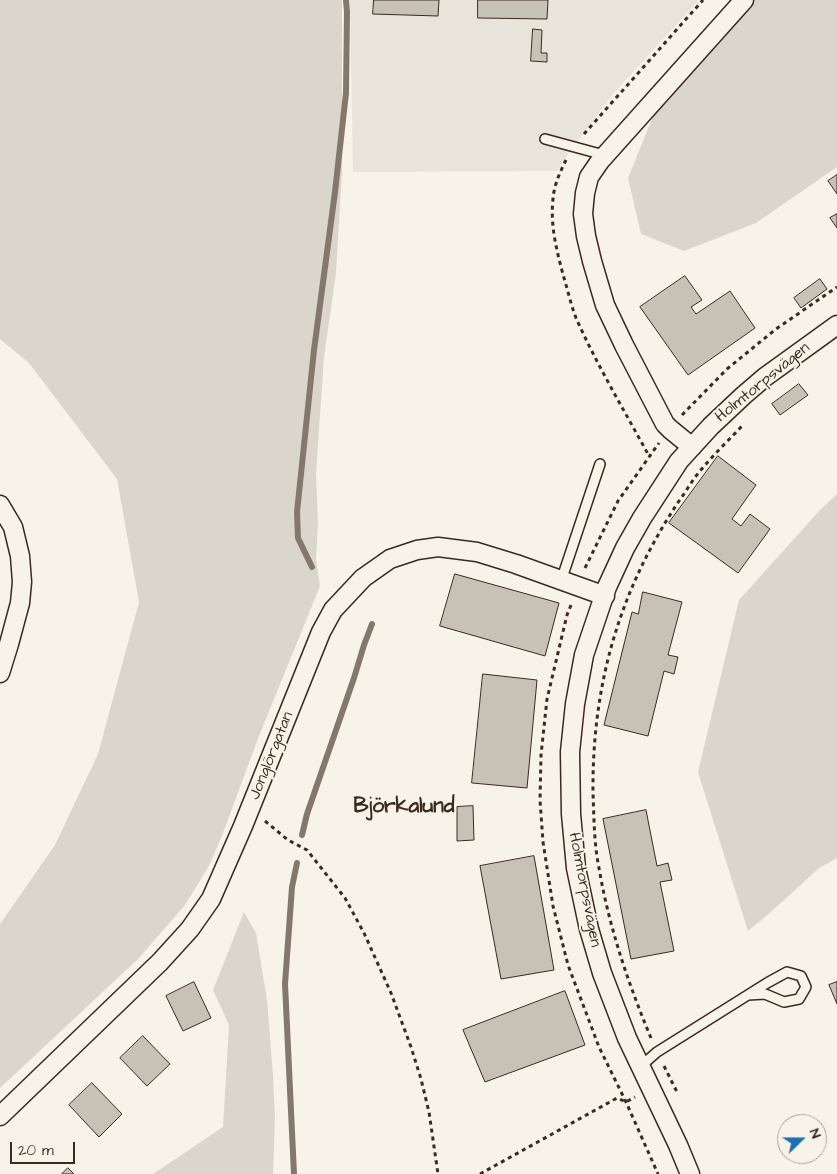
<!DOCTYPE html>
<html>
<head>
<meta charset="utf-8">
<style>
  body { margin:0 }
  #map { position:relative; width:837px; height:1174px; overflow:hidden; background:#f7f3e8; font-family:"Architects Daughter",sans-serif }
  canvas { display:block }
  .north { position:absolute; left:777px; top:1114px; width:50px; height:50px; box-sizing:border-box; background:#f7f3e8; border:1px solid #aca397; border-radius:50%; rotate:68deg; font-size:14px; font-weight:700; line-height:20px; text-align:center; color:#3b2a1e }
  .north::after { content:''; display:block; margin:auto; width:18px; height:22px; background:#1f6fb2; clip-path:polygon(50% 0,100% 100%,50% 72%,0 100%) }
  .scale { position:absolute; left:10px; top:1142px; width:65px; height:22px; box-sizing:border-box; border:2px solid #3b2a1e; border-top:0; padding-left:6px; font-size:15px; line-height:18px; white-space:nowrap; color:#3b2a1e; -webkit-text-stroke:4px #f7f3e8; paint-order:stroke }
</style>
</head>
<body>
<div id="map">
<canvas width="837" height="1174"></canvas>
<div class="north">N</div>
<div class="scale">20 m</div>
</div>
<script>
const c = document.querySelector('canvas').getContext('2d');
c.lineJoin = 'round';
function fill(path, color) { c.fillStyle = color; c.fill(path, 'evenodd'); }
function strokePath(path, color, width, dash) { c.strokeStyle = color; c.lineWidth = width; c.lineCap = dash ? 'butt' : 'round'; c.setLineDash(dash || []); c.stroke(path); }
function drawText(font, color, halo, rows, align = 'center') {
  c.font = font + ' "Architects Daughter",sans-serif'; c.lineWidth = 4; c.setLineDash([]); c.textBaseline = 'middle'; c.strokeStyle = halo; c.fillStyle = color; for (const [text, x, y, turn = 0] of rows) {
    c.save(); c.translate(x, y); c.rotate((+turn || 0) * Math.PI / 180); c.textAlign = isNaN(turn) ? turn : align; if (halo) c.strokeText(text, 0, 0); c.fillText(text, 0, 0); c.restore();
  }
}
fill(new Path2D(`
  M350,0H699L612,95L569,153L557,171L353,172Z`), '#e9e4d9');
fill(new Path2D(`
  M0,0H342V172L336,273L324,357L316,473L318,523L316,560L320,586L259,736L223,833L210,864L185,905L138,959L0,1088V924L55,845L98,754L139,602L117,479L29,363L0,339Z
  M752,0H837V167L756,223L684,251L641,234L628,178L654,114Z
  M837,494V858L819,868L772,911L748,931L698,772L739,600L820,510Z
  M244,912L256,933L267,1000L273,1075L275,1118L273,1174H153L223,1127L229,1025L213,990Z`), '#dbd6cb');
strokePath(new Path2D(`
  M312,567L298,538L297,512L314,350L335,192L346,93L347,12L346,0
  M302,835L307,814L354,678L364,645L372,624
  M294,1174L285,984L292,887L297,863`), '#84786c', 6);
const building = new Path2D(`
  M374,0H439L438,16L373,14Z
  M478,0H548L547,19L478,18Z
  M533,29L542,30L541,53H547V62L531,61Z
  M837,175V194L828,181Z
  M837,214V228L830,218Z
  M685,276L702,300L691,307L696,314L730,291L755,328L688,375L640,307Z
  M820,279L827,289L801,308L794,298Z
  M799,384L808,395L780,415L772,404Z
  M718,456L756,485L732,519L741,526L750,514L770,529L738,573L669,523Z
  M455,574L559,603L545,656L440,626Z
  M643,592L682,602L668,655L678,657L674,674L664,671L648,736L604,725L632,612L638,614Z
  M483,674L537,680L527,788L472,783Z
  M473,806L474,840L457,841V807Z
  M646,810L657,866L668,863L672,880L660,882L674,951L631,959L603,819Z
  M534,856L554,970L501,979L480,866Z
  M194,982L211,1018L183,1031L166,996Z
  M837,982V1004L829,985Z
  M565,991L585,1045L485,1082L463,1030Z
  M143,1036L170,1064L147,1086L120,1058Z
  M92,1083L122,1114L99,1137L69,1105Z
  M68,1168L74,1174H62Z`);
fill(building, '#c8c1b6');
strokePath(building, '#3b2a1e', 1);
const service = new Path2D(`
  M545,139L604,155
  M561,581L600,464
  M640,1067L657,1052L767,983L787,972L801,976L806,987L799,999L784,1002L765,994L748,995`);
const minor = new Path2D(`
  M692,447L670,429L665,424L624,345L605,305L592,261L586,236L583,214L585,193L589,177L600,161L744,0
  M0,505L13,527L20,556L22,582L20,603L9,644L0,673
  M0,1116L160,962L190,929L211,899L243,826L321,632L333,610L363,578L390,559L417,550L438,547L477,552L516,564L605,596
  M690,1174L678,1145L627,1038L602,973L589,929L576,868L571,814L570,752L575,704L584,655L607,587L625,548L642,518L679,461L711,426L744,395L765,377L837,325`);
strokePath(service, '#3b2a1e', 12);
strokePath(minor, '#3b2a1e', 21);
strokePath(new Path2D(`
  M584,134L703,0
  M566,160C560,172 554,185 553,199C550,226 557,252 564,278C568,291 571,305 576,318C597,365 624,410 649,456
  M682,415L727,369L776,329L837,287
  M585,568L618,501L659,443
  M571,605L567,615L547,699L541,755L540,800L543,842L553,906L568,965L599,1047L626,1102L658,1174
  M265,821L288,840L307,850L345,898L364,933L391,993L411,1047L421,1079L429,1112L438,1174
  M651,1038C628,983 609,927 599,868C594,844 594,818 593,793C592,685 619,591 679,501C685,493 690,484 696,476C710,458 727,442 742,426
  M664,1066L678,1094
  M480,1174L617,1098L626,1102L635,1097`), '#3b2a1e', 3, [4, 4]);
strokePath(service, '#f7f3e8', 9);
strokePath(minor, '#f7f3e8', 18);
drawText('16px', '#3b2a1e', '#f7f3e8', [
  ["Holmtorpsvägen",763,383,-39],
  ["Jonglörgatan",272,756,-68],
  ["Holmtorpsvägen",584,890,79]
]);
drawText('bold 21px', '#3b2a1e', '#f7f3e8', [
  ["Björkalund",404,808]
]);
</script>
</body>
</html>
